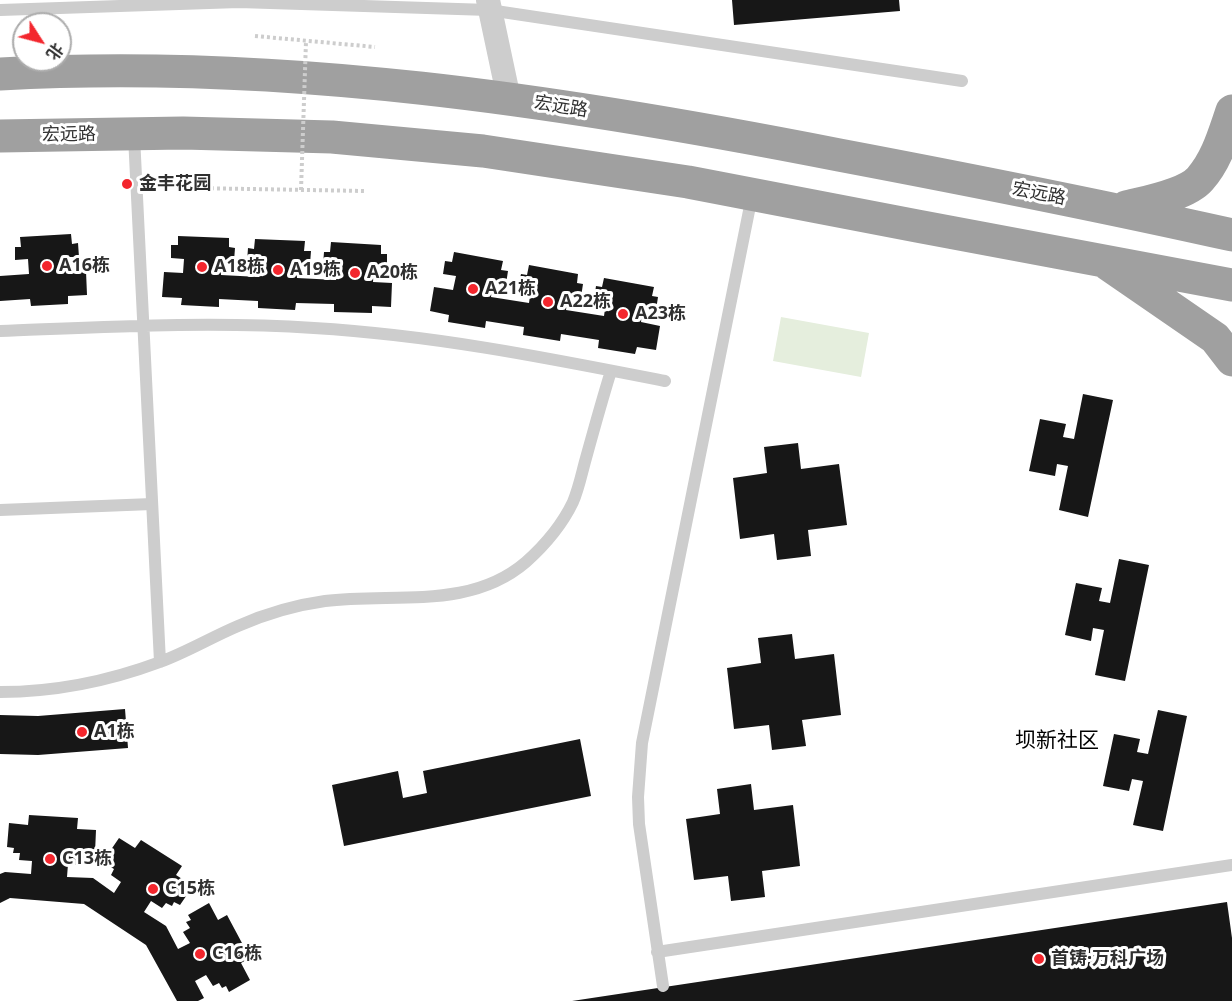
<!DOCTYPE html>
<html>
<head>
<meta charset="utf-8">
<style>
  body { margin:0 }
  #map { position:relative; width:1232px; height:1001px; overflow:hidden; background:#fff; font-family:"Noto Sans","Noto Sans SC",sans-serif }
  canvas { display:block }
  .north { position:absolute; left:12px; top:12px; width:60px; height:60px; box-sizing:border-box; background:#fff; border:2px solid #acacac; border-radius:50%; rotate:126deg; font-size:16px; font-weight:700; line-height:24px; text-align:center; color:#303030 }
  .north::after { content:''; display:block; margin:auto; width:21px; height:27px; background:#f3262d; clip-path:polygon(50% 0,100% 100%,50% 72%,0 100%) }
</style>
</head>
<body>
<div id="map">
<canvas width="1232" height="1001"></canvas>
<div class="north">北</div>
</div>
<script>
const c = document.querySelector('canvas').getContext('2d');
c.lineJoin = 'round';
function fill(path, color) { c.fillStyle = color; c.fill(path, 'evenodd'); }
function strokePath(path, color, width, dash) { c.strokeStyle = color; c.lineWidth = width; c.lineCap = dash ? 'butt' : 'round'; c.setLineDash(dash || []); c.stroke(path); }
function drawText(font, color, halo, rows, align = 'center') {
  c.font = font + ' "Noto Sans","Noto Sans SC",sans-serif'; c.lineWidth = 6; c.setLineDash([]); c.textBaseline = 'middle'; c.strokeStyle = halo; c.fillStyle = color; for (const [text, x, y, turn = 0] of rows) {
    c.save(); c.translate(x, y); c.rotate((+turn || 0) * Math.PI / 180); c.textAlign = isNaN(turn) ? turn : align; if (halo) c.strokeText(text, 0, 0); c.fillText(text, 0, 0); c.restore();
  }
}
fill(new Path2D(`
  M781,317L869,333L861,377L773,361Z`), '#e5eedd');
fill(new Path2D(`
  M732,0H899L900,11L734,25Z
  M71,234L72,244L78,243L79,257H66V272L86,271L87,295L68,296V304L31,306L30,299L0,301V276L29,274L28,259L15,260V247H21L20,237Z
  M178,236L229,238V247L235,248L234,261L221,260V275L259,277L260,262H247L248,248L254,249L255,239L305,241L304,251H311L310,264H297V278L336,280V265H323L324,252H330L331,242L381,245V254H387V268L374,267L373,282L392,283L391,307L372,306V313L334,312V304L296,303L295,310L258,308V301L238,300L219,299V307L181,305L182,298L162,297L164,272L183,273L184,259L171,258V245H178Z
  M454,252L503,261L501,270L508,271L506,284L493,282L491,297L529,303L531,289L518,287L521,274L527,275L529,265L578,274L577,283L583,284L581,297L568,295L566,310L604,316L606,302L594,300L596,286L602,287L604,278L654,287L652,296L658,297L656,310L643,308L641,322L660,326L656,350L637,347L635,354L598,348L599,340L561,334L560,341L523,335L524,327L486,321L485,328L448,322L449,315L430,311L434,287L453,290L456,276L443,274L445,261L452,262Z
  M1083,394L1113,400L1088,517L1059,510L1068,466L1057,464L1055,476L1029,471L1040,419L1066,424L1063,437L1074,439Z
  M798,443L801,469L839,464L847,525L808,530L811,556L777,560L774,534L740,539L733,478L767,473L764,447Z
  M1119,559L1149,565L1125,681L1095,675L1104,630L1093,628L1091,641L1065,635L1076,583L1102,588L1099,601L1110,603Z
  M792,634L795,659L834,654L841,715L802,720L806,746L772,750L769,725L734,729L727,668L761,663L758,638Z
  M125,709L128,748L38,755L0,754V715L38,716Z
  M1158,710L1187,716L1163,831L1133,825L1143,781L1132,779L1129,791L1103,786L1114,734L1140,739L1137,752L1148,754Z
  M580,739L591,796L344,846L332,785L398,771L403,798L427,793L423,771Z
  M751,784L754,810L793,805L800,866L762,871L765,897L731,901L728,876L694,880L686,819L720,814L717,789Z
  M29,815L78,818L77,829L96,830L95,853H88V858H81V865L68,864L67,877L93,878L114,893L121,882L111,875L114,869L109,866L112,861L106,857L119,838L135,848L141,840L182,866L176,875L193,886L180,905L174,902L172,906L166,903L162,908L151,901L144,912L166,926L178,949L190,943L183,932L190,928L186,922L191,920L188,915L209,903L218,920L227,915L250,958L241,963L250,980L229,992L226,986L222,988L219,983L213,986L206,975L195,981L204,998L198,1001H177L146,945L84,904L10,898L0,903V874L5,872L31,874L32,861L19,860L20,853H13L14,848L7,847L9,823L28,825Z
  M1227,902L1232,938V1001H572Z`), '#171717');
strokePath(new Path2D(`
  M255,36L375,47
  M193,188L365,191`), '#cdcdcd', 4, [3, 3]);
strokePath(new Path2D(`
  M0,10L239,2L489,10L962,81
  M134,136L160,662
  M0,331C105,327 209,321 314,328C433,335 548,358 665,381
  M0,510L152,504
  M0,692C54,692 109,681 160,662C187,652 212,637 238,626C265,614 296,605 325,601C393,592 469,611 526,562C545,545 562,525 573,502C579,488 582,472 586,458C594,429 602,400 611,371
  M657,952L1232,865
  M663,986L639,824L638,797L642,743L752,196`), '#cdcdcd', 12);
strokePath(new Path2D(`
  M488,0L509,99`), '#cdcdcd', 24);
strokePath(new Path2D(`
  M0,74C281,58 564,101 839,155C971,180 1102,206 1232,235
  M0,136L183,133L332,137L483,151L688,182L917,226L1232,285
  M1126,207C1146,202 1186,195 1200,179C1217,160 1224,134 1232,111
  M1109,265L1215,338L1232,360`), '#a0a0a0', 33);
strokePath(new Path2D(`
  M301,190L306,41`), '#cdcdcd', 4, [3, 3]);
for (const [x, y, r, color] of [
  [127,184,6,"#f3262d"],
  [47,266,6,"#f3262d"],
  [202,267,6,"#f3262d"],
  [278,270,6,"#f3262d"],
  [355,273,6,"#f3262d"],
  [473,289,6,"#f3262d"],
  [548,302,6,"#f3262d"],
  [623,314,6,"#f3262d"],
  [82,732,6,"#f3262d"],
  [50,859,6,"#f3262d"],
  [153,889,6,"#f3262d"],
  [200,954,6,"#f3262d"],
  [1039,959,6,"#f3262d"]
]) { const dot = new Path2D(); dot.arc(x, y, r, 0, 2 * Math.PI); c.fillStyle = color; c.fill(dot); strokePath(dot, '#fff', 2); }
drawText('18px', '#303030', '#fff', [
  ["宏远路",561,107,9],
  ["宏远路",69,135,-1],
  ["宏远路",1039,194,11]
]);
drawText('bold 18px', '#303030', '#fff', [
  ["金丰花园",139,184],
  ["A16栋",59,266],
  ["A18栋",214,267],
  ["A19栋",290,270],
  ["A20栋",367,273],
  ["A21栋",485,289],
  ["A22栋",560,302],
  ["A23栋",635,314],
  ["A1栋",94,732],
  ["C13栋",62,859],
  ["C15栋",165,889],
  ["C16栋",212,954],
  ["首铸·万科广场",1051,959]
], 'left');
drawText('21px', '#000', '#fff', [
  ["坝新社区",1057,741]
]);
</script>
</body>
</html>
